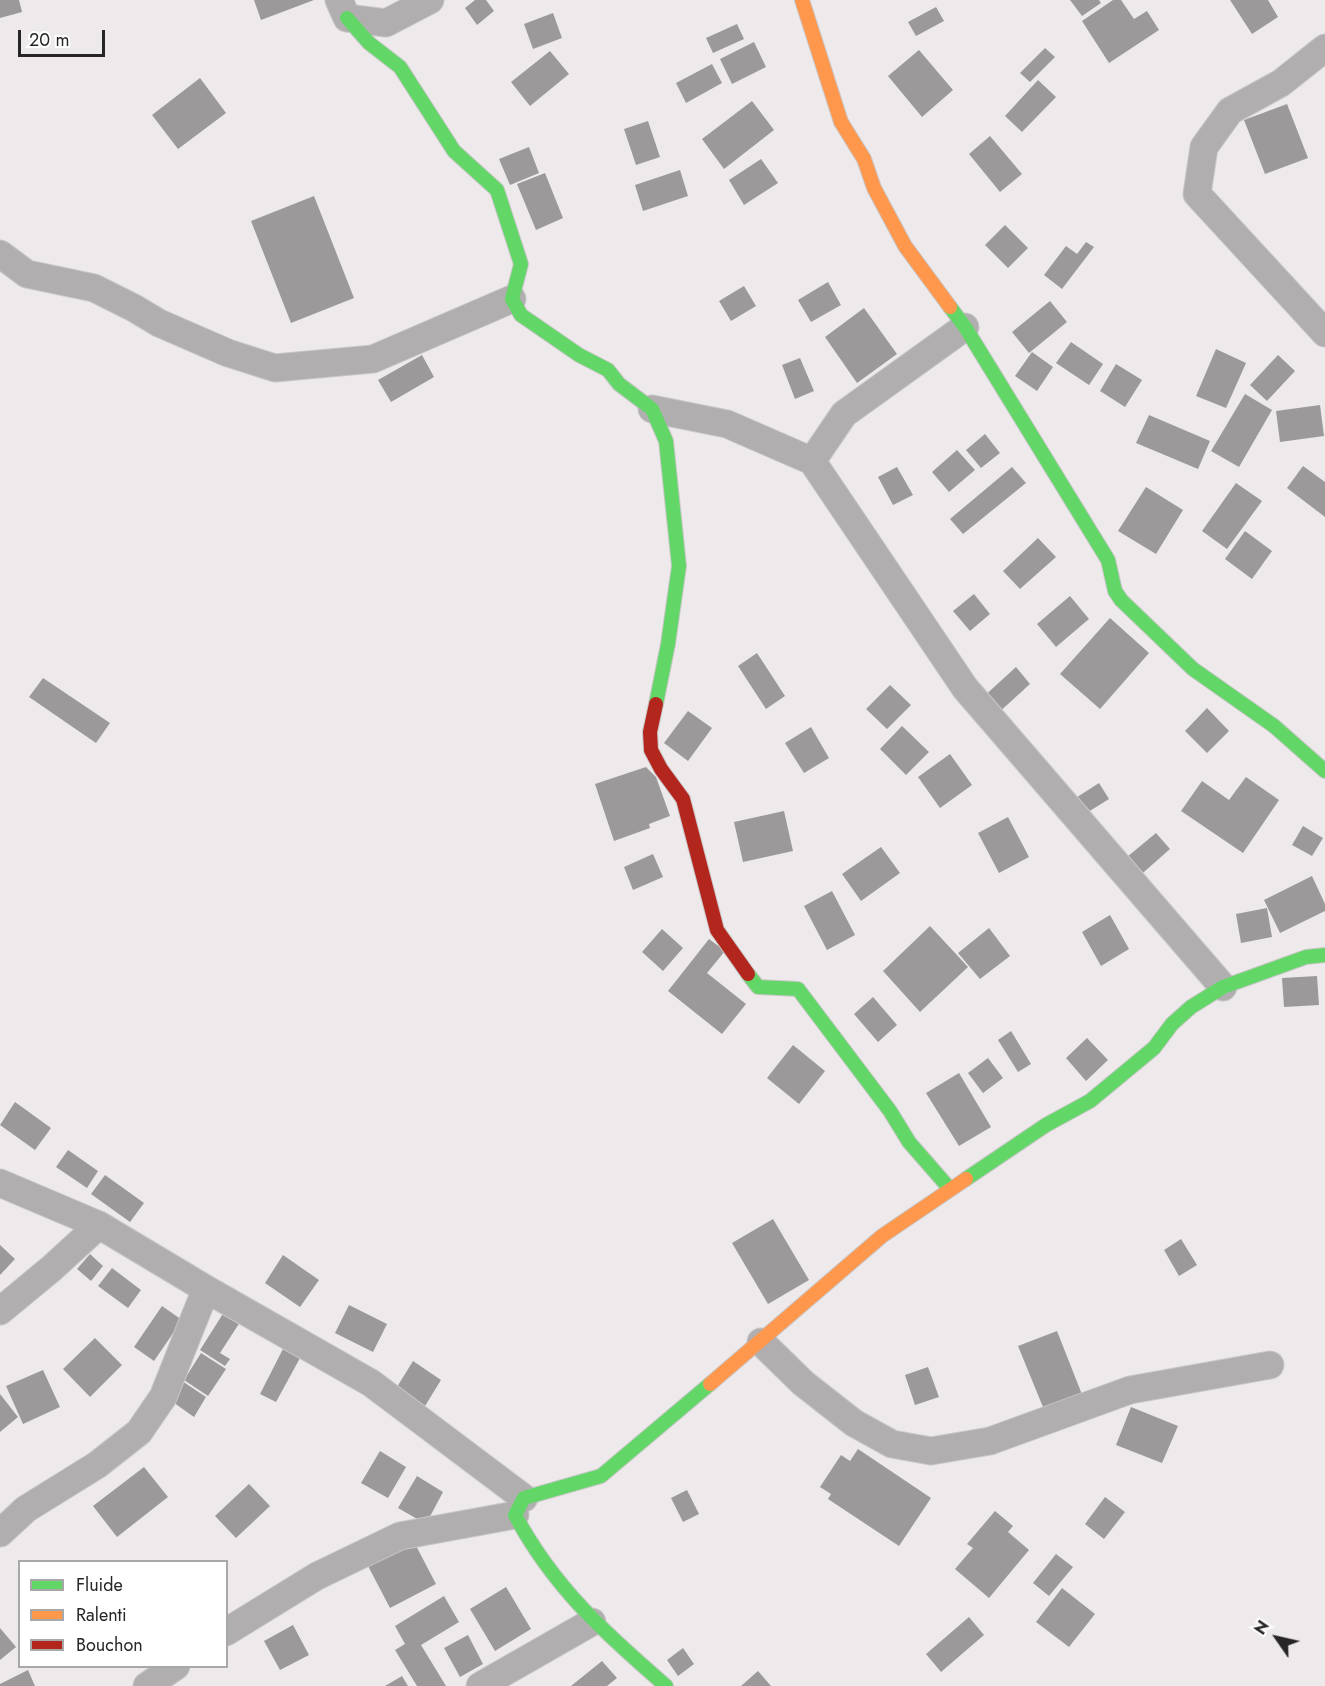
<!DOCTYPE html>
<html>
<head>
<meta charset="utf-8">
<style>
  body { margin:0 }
  #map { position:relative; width:1325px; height:1686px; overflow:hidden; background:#eeeaec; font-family:Jost,sans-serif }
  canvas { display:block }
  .legend { position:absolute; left:18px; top:1560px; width:210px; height:108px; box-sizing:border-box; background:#fff; border:2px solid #a9a8a8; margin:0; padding:8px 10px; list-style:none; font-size:18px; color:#272526 }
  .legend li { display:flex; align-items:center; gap:12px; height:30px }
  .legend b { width:30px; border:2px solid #a9a8a8 }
  .north { position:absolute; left:1247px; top:1608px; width:60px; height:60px; -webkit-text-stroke:4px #fff; paint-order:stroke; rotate:304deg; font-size:16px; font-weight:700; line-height:24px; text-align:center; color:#272526 }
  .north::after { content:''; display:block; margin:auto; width:21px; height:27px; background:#272526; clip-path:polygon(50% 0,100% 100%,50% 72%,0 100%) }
  .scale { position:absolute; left:18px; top:30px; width:87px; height:27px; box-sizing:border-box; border:3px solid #272526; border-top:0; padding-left:8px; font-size:18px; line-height:21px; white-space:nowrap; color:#272526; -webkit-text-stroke:4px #fff; paint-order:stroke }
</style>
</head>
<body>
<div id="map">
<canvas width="1325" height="1686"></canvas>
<ul class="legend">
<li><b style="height:8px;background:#63d668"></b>Fluide</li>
<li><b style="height:8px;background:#ff974d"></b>Ralenti</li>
<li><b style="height:8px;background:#b3261e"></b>Bouchon</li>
</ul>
<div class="north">N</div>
<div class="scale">20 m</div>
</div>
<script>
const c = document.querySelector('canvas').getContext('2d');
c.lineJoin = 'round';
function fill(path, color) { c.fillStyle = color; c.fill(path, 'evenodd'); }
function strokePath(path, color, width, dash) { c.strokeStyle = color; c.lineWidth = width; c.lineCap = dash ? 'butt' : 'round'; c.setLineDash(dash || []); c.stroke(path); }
fill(new Path2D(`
  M0,0H19L22,12L0,18Z
  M254,0H314L261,20Z
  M475,0H486L494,11L477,25L465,8Z
  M1070,0H1099L1101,3L1082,16Z
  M1113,0H1121L1134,19L1147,11L1159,30L1109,63L1082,21Z
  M1230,0H1268L1278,17L1252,34Z
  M936,7L944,21L916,36L908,22Z
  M553,13L562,38L533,49L524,24Z
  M737,24L744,39L713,53L706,38Z
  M754,42L766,67L732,84L720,59Z
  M1045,48L1055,57L1030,82L1020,73Z
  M919,50L953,90L922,117L888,76Z
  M550,51L569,74L530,106L511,82Z
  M712,64L722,83L686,103L676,83Z
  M200,78L226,113L178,149L152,115Z
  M1038,80L1056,97L1022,132L1005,116Z
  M752,101L774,130L724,169L702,139Z
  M1287,104L1308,158L1265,174L1244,120Z
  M648,121L660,157L636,165L624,129Z
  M990,136L1022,174L1000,192L969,154Z
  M529,147L539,173L510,185L499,159Z
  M761,159L778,183L744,205L729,180Z
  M680,170L688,196L643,211L635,185Z
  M545,173L563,218L536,230L517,184Z
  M314,196L354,298L291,323L251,221Z
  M1005,225L1028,248L1008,268L985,245Z
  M1086,242L1094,247L1062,289L1044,275L1066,246L1077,254Z
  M828,282L841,305L811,322L798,300Z
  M744,286L756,306L731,321L719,301Z
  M1050,301L1067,322L1029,353L1012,332Z
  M864,308L897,354L857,383L825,337Z
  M1071,342L1103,364L1089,385L1056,363Z
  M1216,349L1246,363L1226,408L1196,396Z
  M1032,352L1053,367L1037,391L1015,376Z
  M422,355L434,377L391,402L378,380Z
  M1278,355L1295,371L1267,401L1250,385Z
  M800,358L814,391L795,399L782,365Z
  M1116,364L1142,380L1125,407L1100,391Z
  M1245,394L1272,410L1239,467L1211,451Z
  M1320,405L1324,436L1280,442L1276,411Z
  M1149,415L1210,441L1198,469L1136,443Z
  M985,434L1000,453L981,468L966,450Z
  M957,450L975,470L949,492L932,472Z
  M1303,466L1325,482V517L1287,488Z
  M897,467L913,495L893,505L878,477Z
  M1012,467L1026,483L963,534L950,519Z
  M1236,483L1262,501L1227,549L1202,531Z
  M1146,487L1183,510L1156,554L1118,531Z
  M1245,531L1272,551L1252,579L1225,559Z
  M1038,538L1056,557L1020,589L1003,571Z
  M974,594L990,614L970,631L953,611Z
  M1070,596L1089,619L1056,647L1037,624Z
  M1110,618L1149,653L1100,709L1060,674Z
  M757,653L785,696L766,709L738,666Z
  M1016,667L1030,684L996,715L981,699Z
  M43,678L110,723L96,743L29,697Z
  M890,685L911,705L887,729L866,709Z
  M1207,708L1229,731L1207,753L1185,731Z
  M688,711L712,728L688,761L664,743Z
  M902,726L929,752L906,775L880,749Z
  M811,727L829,758L804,773L785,743Z
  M950,754L972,785L940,808L918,777Z
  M646,767L656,777L670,816L649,824L650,828L614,841L595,784Z
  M1246,777L1279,800L1243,853L1181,811L1202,781L1229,800Z
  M1099,783L1109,799L1080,817L1071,801Z
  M784,811L793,851L743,862L734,822Z
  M1008,817L1029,857L999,873L978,833Z
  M1303,826L1323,838L1312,856L1292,845Z
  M1156,833L1170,849L1136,879L1121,862Z
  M881,847L900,873L861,901L842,874Z
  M653,854L663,877L633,890L624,867Z
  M1312,876L1325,904V911L1280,933L1264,900Z
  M832,891L855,935L827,950L804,906Z
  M1267,908L1272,937L1241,943L1236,914Z
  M1110,915L1129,949L1101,966L1082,932Z
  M930,926L968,967L920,1012L883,971Z
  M989,928L1010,956L980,979L958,953Z
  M662,929L683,948L663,971L642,952Z
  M709,939L725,951L707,973L746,1004L722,1034L668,991Z
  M1317,976L1319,1005L1284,1007L1282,978Z
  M873,997L897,1025L878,1042L854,1014Z
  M1011,1031L1031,1064L1018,1072L998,1040Z
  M1087,1038L1108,1060L1086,1081L1066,1058Z
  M793,1045L825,1071L799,1104L767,1078Z
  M988,1058L1003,1078L983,1093L968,1073Z
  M959,1073L991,1127L959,1146L926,1093Z
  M15,1102L51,1128L35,1150L0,1125Z
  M68,1150L98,1171L87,1188L56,1167Z
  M105,1175L144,1203L130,1222L91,1194Z
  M773,1219L809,1280L768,1304L732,1243Z
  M1181,1239L1197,1265L1179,1276L1164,1250Z
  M0,1245L15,1259L0,1275Z
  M90,1254L103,1266L91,1281L77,1269Z
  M283,1255L319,1280L300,1307L265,1283Z
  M112,1268L141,1290L128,1308L98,1286Z
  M349,1305L387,1324L373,1352L335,1333Z
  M162,1306L182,1320L154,1361L134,1347Z
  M226,1309L242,1319L220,1353L230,1359L225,1366L200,1350Z
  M1057,1331L1083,1397L1045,1412L1018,1346Z
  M95,1338L122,1365L90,1397L63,1369Z
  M283,1349L300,1358L276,1402L260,1394Z
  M201,1353L226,1369L208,1396L184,1380Z
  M413,1361L441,1380L425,1406L397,1387Z
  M928,1367L939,1397L915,1405L905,1375Z
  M43,1370L60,1407L23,1424L6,1386Z
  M182,1381L206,1397L194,1417L170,1400Z
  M0,1394L18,1417L0,1432Z
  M1131,1407L1178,1426L1162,1463L1116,1445Z
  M858,1449L931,1498L899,1546L828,1499L831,1494L820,1487L841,1455L850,1461Z
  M380,1451L406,1467L388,1498L361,1483Z
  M144,1467L168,1497L117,1537L93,1506Z
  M417,1476L443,1492L426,1524L398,1508Z
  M249,1484L270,1506L236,1538L215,1516Z
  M687,1490L699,1514L683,1522L671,1498Z
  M1105,1497L1125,1512L1104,1539L1085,1524Z
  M995,1511L1013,1526L1008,1532L1029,1550L989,1598L955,1569L973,1548L967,1544Z
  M413,1540L436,1584L390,1608L367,1564Z
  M1056,1554L1073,1567L1049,1596L1033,1583Z
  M506,1587L531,1629L495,1651L470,1609Z
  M1062,1588L1095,1614L1069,1647L1036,1622Z
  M444,1596L459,1622L421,1645L446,1686H417L395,1650L405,1644L395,1626Z
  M969,1617L984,1635L941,1672L926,1654Z
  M293,1625L309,1655L280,1670L264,1641Z
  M0,1628L16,1647L0,1660Z
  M468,1635L483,1664L460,1677L444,1648Z
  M683,1648L694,1664L678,1676L667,1660Z
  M602,1661L617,1678L607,1686H571Z
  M28,1670L35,1686H0V1684Z
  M758,1671L771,1686H741Z
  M402,1676L408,1686H385Z`), '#9b999a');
const street = new Path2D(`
  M339,0L347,18L386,23L430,0
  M1325,48L1281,83L1230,111L1204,147L1197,194L1325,333
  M0,254L27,274L94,288L134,308L159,323L228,353L275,368L373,359L512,299
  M652,409L727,424L812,461L965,688L1223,987
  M812,461L844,414L965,327
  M0,1183L99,1225L206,1289L371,1383L524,1498
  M0,1311L52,1268L99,1225
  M761,1342L803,1383L854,1423L892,1444L931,1451L990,1441L1130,1390L1270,1365
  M0,1533L26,1509L97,1465L139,1432L163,1397L206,1289
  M226,1632L317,1576L400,1536L515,1515
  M147,1686L176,1666
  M480,1686L592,1622`);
const fast = new Path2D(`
  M347,18L369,43L400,67L454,151L497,190L521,264L512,299L521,315L579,355L608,370L619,384L652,409L666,441L679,566L668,644L656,704
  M950,307L965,327L1108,560L1115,591L1121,600L1193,669L1274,726L1325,771
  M748,974L758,987L798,989L890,1111L909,1142L950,1189
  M966,1179L1046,1125L1090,1101L1154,1048L1172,1024L1191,1007L1223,987L1306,957L1325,955
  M666,1686C605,1633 554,1588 515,1515L524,1498L601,1476L710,1384`);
const slow = new Path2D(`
  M802,0L841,122L864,159L874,188L905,246L950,307
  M710,1384L882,1236L966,1179`);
const jam = new Path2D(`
  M656,704L650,732L651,750L661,769L683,799L717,930L748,974`);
strokePath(street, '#c9c7c8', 29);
strokePath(fast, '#c9c7c8', 16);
strokePath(slow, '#c9c7c8', 16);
strokePath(jam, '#c9c7c8', 16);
strokePath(street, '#b1aeb0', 27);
strokePath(fast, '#63d668', 14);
strokePath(slow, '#ff974d', 14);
strokePath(jam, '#b3261e', 14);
</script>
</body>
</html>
